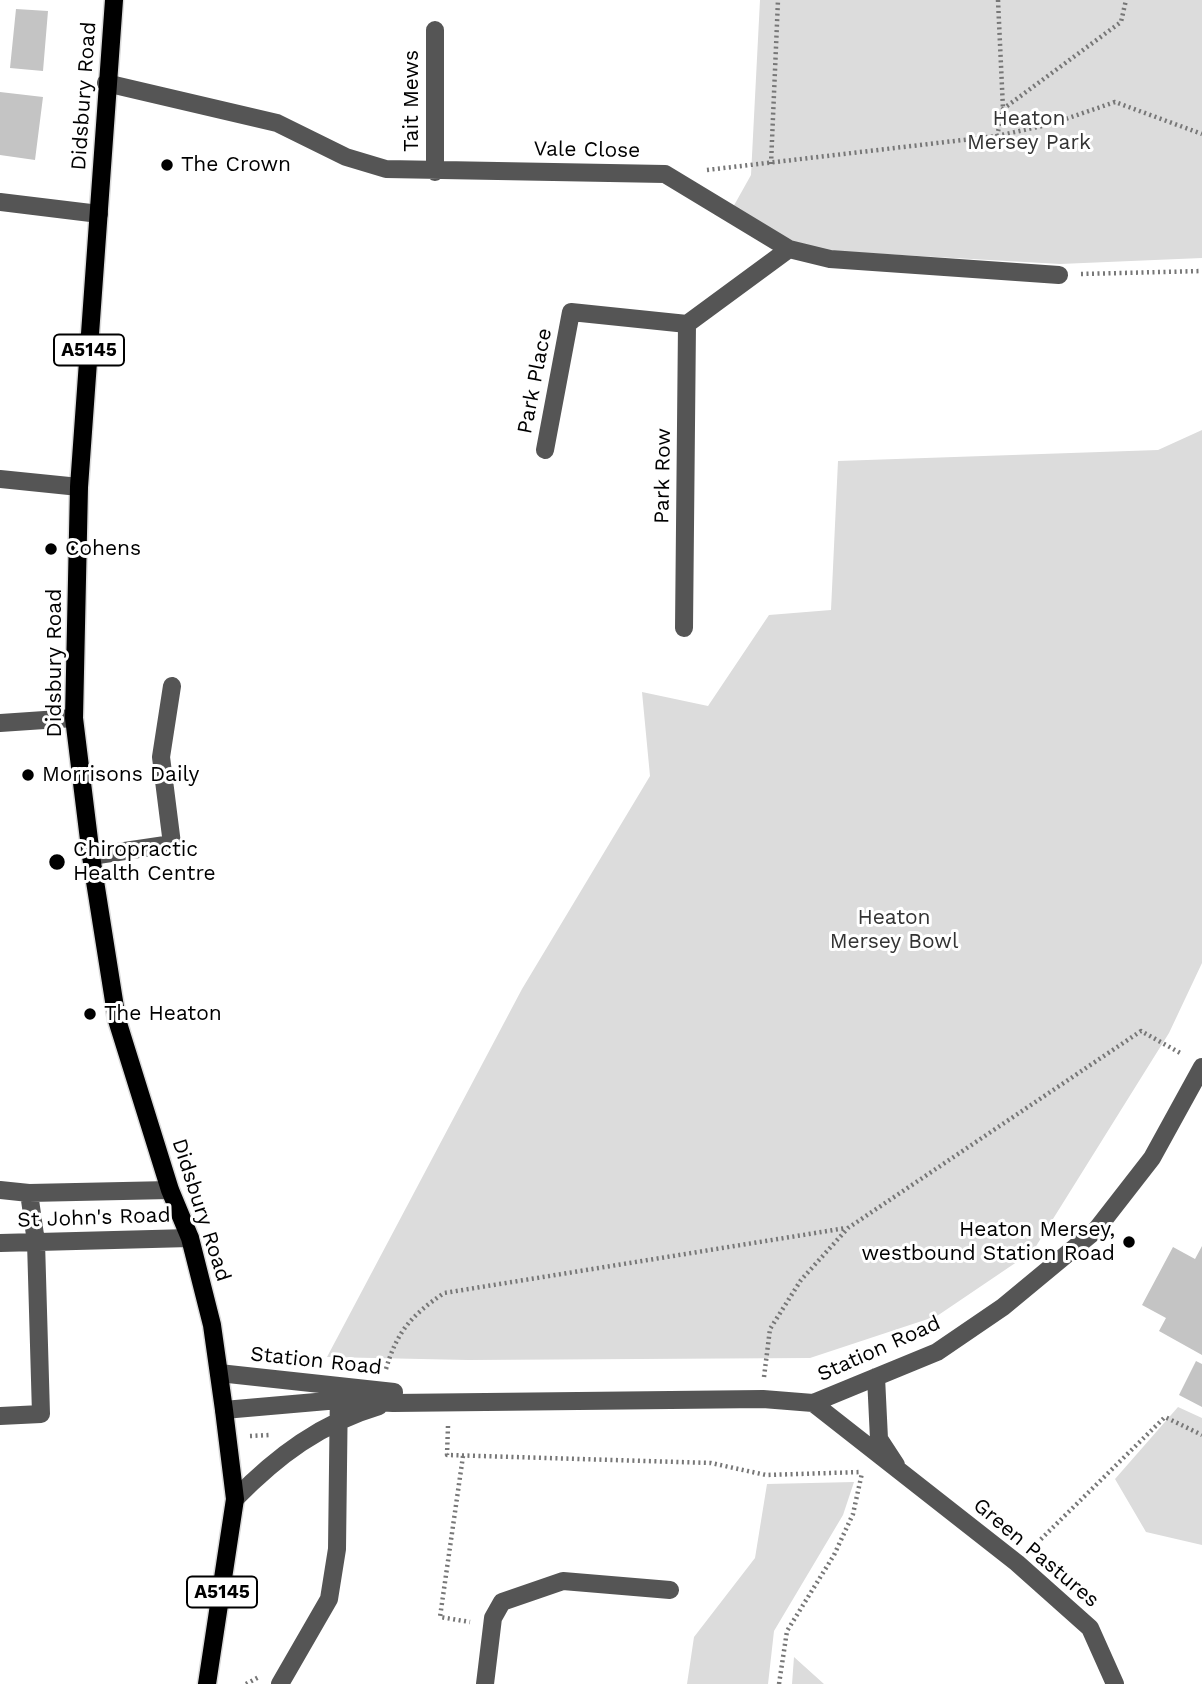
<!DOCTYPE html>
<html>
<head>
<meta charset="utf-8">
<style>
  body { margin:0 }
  canvas { display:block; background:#fff }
</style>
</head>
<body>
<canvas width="1202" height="1684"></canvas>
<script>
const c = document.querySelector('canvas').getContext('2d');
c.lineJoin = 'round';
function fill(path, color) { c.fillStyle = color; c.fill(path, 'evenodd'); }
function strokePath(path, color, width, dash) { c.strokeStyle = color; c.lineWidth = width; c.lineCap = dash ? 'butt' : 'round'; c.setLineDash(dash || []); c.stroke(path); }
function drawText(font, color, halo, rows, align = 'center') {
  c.font = font + ' "Work Sans",sans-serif'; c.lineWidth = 6; c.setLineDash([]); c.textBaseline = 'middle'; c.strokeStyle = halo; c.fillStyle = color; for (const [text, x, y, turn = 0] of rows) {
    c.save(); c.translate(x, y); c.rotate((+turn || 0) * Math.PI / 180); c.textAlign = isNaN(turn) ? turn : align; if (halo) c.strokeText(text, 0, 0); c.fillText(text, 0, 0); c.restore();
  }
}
fill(new Path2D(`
  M760,0H1202V258L1060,264L830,251L790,241L732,209L751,175Z
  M1202,430V963L1169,1033L1033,1251L937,1316L810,1358L468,1360L327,1357L522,989L650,776L642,692L708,706L769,615L831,610L838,461L1158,450Z
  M1178,1407L1202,1418V1545L1146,1532L1115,1479Z
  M854,1482L843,1515L774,1631L768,1684H687L694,1637L755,1558L767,1484Z
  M794,1657L824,1684H792Z`), '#dcdcdc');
fill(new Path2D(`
  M16,9L48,11L43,71L10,68Z
  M0,92L43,97L35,160L0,155Z
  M1202,1246V1355L1159,1331L1166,1318L1142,1305L1173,1247L1195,1259Z
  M1196,1361L1202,1364V1407L1179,1395Z`), '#c4c4c4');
const major = new Path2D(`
  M114,0L79,487L74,718L91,856L117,1020L170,1190L190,1238L212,1325L224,1410L235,1499L207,1684`);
strokePath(major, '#dbdbdb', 21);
strokePath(new Path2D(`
  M998,0L1003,109
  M997,136L1051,124L1115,102L1202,134
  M771,164L778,0
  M707,170L997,136L1003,109L1121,22L1126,0
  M1081,274L1202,271
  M386,1369C397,1331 412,1315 444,1293L846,1228
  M764,1377L770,1329L801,1280L848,1228L1141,1031L1182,1054
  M448,1426L447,1455L711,1463L766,1475L862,1472
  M250,1436L269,1435
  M463,1456L440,1617L470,1622
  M1033,1547L1165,1417L1202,1435
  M246,1684L259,1677
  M779,1684L787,1631L834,1555L853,1514L862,1473`), '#777', 4.5, [2, 3.5]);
strokePath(new Path2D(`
  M106,83L277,123L346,157L386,169L665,174L789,249L830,259L1059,275
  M435,172V30
  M0,202L99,214
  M545,450L571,312L687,324L789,249
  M0,479L79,487
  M684,628L687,324
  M0,723L74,718
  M91,856L172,844L161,757L172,686
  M0,1190L29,1193L170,1190
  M0,1243L190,1238
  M219,1373L394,1392
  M876,1377L879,1439L896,1465
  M813,1403L1017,1563L1090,1628L1115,1684
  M224,1410L339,1400L393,1403L763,1399L813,1403L937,1352L1003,1307L1096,1230L1152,1158L1202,1067
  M0,1416L41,1414L36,1242L29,1193
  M235,1499C277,1456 321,1423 379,1406
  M280,1684L329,1599L337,1549L339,1386
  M485,1684L493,1618L502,1602L563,1581L670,1590`), '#555', 18);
strokePath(major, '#000', 18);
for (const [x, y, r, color] of [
  [167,165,7,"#000"],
  [51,549,7,"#000"],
  [28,775,7,"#000"],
  [57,862,9,"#000"],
  [90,1014,7,"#000"],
  [1129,1242,7,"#000"]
]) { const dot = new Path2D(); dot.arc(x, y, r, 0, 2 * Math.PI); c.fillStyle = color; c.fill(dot); strokePath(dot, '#fff', 2.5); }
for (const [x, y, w] of [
  [89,350,70],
  [222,1592,70]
]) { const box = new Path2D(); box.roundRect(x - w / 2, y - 15.5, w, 31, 5); c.fillStyle = '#fff'; c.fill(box); strokePath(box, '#000', 2); }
drawText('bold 19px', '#000', null, [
  ["A5145",89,350],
  ["A5145",222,1592]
]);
drawText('21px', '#000', '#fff', [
  ["Didsbury Road",84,96,-86],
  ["Tait Mews",412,101,-90],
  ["Vale Close",587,150,1],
  ["Park Place",535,381,-79],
  ["Park Row",663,476,-89],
  ["Didsbury Road",55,663,-90],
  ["Didsbury Road",201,1210,72],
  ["St John's Road",94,1218,-2],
  ["Station Road",879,1349,-24],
  ["Station Road",316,1361,6],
  ["Green Pastures",1036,1553,40]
]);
drawText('21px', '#333', '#fff', [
  ["Heaton",1029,119],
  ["Mersey Park",1029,143],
  ["Heaton",894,918],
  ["Mersey Bowl",894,942]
]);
drawText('21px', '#000', '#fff', [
  ["The Crown",181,165],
  ["Cohens",65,549],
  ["Morrisons Daily",42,775],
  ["Chiropractic",73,850],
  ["Health Centre",73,874],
  ["The Heaton",104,1014],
  ["Heaton Mersey,",1115,1230,"right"],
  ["westbound Station Road",1115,1254,"right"]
], 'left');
</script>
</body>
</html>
